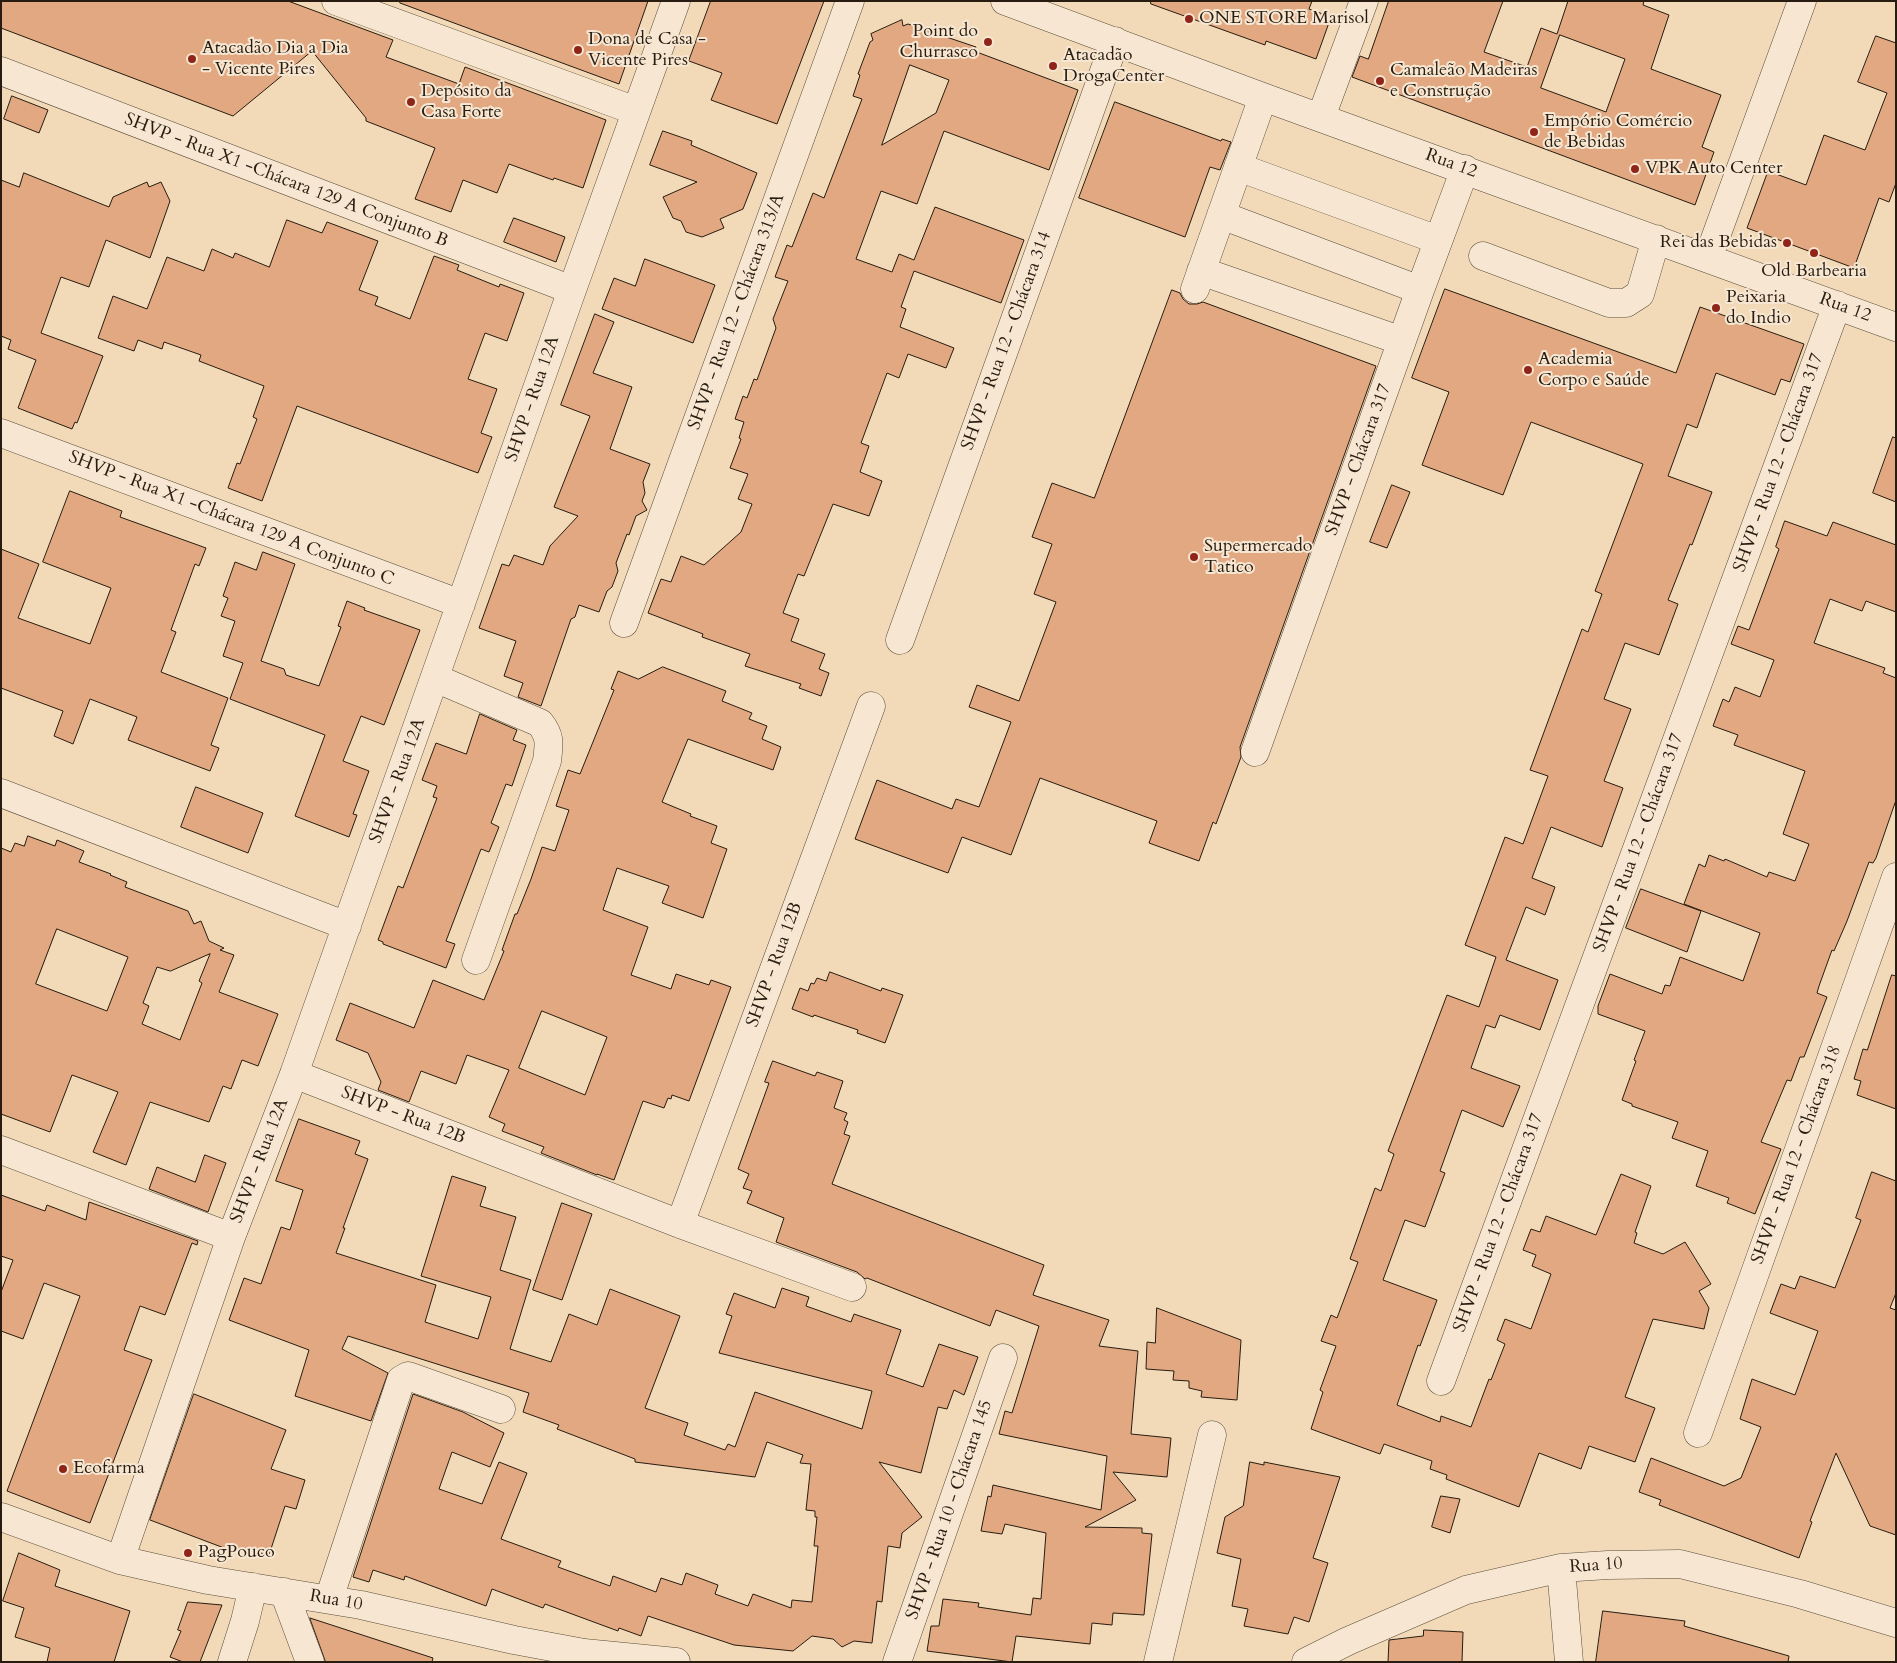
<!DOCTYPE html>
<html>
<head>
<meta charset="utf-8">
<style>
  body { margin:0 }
  #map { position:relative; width:1897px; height:1663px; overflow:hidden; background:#f2dab9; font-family:Cardo,serif }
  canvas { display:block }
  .frame { position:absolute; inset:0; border:2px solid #271c0f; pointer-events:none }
</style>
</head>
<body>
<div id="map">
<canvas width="1897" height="1663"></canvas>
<div class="frame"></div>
</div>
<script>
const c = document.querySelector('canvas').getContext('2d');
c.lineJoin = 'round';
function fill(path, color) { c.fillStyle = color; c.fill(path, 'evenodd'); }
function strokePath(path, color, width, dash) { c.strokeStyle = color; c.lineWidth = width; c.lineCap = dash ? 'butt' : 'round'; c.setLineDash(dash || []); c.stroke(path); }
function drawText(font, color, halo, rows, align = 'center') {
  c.font = font + ' Cardo,serif'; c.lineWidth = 4; c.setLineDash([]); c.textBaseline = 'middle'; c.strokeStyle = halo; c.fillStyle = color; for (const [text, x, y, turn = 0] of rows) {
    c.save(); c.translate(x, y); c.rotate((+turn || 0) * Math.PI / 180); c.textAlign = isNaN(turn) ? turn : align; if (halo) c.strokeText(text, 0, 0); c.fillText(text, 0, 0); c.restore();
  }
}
const building = new Path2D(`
  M1,1H288L393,40L386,57L459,84L465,67L606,120L583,188L554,178L553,180L509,164L497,193L463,180L451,212L415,199L435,148L366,121V118L312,51L233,116L1,28Z
  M401,1H648L619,84L400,3Z
  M711,1H824L777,124L711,100L722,73L689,61Z
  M1151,1H1312L1309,9L1331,17L1316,59L1266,41L1265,45L1151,4Z
  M1389,1H1503L1484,52L1527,67L1541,28L1557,34L1568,1H1644L1643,5L1669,15L1651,69L1721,95L1702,147L1714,152L1695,205L1352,77L1360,56L1368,59ZM1560,35L1625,59L1606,112L1541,88Z
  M902,20L903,26L908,24L976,47L974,51L1078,90L1049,170L944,131L917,204L881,191L856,259L892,272L899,254L914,260L935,207L1024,240L1001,303L914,271L901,307L906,309L900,327L954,348L946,368L908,354L899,378L887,373L861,443L869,446L860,472L882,481L869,516L833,504L804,576L798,574L783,613L799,619L791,641L825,654L819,669L829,673L821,696L799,688L801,684L745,666L750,654L702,637L703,634L648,613L661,579L671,582L681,556L704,565L741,532L752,504L738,499L748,474L730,468L741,439L739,438L744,422L735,419L743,396L747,398L754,379L757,380L776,328L773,319L788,281L775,277L787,245L792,247L813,193L824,198L862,99L853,96L860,75L858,74L870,42L873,40L871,34ZM910,65L949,80L936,113L882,145Z
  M1876,36L1896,43V183L1889,202L1879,198L1854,268L1747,228L1768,171L1806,185L1824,135L1865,150L1887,93L1858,82Z
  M12,96L48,110L39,133L4,119Z
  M1115,102L1221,141L1222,139L1231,142L1220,170L1210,167L1185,237L1079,198Z
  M663,131L692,141L691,145L757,173L743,209L720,219L724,228L702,237L686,232L681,221L673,218L663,197L697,182L650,165Z
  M24,173L109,207L113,197L147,182L149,187L161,182L170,201L150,258L106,240L89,287L61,277L41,333L103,356L77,423L75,422L72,429L18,408L36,360L8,349L11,340L1,336V180L19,187Z
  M514,218L565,237L556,262L504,242Z
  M287,220L322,233L327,222L378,241L359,290L378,297L375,305L410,319L434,256L459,265L457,270L499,287L500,284L524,293L507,341L485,333L468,379L497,389L481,433L492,437L478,473L297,406L262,501L228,488L237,463L240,464L257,419L253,417L264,386L199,361L201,355L164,342L162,349L138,340L134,351L98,338L113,296L147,309L167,257L204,271L212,249L233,258L235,253L269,267Z
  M645,259L715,285L693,343L602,309L614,278L635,286Z
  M1445,289L1676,373L1700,307L1804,344L1790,382L1781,379L1775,395L1716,373L1697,428L1687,424L1668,476L1712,492L1692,545L1690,544L1668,600L1678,604L1659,655L1625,643L1604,699L1631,709L1604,781L1623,788L1602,847L1551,827L1532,878L1555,887L1545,915L1526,907L1506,960L1558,980L1540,1030L1500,1015L1495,1028L1486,1025L1471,1068L1520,1086L1503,1127L1462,1110L1440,1171L1445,1173L1425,1227L1405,1220L1383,1280L1437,1300L1420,1346L1418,1345L1397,1405L1440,1422L1441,1416L1471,1427L1489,1379L1491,1380L1505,1344L1497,1340L1505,1319L1531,1329L1551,1274L1532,1266L1536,1255L1523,1250L1531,1229L1540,1232L1546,1216L1596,1235L1621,1174L1651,1186L1635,1232L1637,1233L1634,1243L1663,1254L1685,1242L1711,1284L1699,1291L1709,1308L1704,1329L1653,1319L1625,1397L1655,1408L1635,1462L1589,1446L1581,1469L1539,1453L1519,1507L1446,1479L1447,1475L1430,1469L1432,1461L1384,1444L1380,1454L1311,1429L1323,1392L1320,1390L1336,1346L1321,1341L1331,1315L1337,1318L1358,1262L1350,1259L1375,1188L1381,1191L1394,1154L1388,1151L1447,995L1479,1007L1496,957L1465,945L1505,837L1523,844L1548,776L1530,770L1582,629L1588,632L1602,594L1595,591L1643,464L1531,422L1503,495L1422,465L1449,392L1412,378Z
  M1172,290L1180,293L1183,299L1189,304H1197L1203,302L1376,366L1240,747L1241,757L1216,824L1213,822L1199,861L1149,843L1157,821L1040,778L1011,855L962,837L948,873L855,839L877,780L952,809L956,799L979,807L1011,722L969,707L977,685L1019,701L1056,602L1034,594L1052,544L1032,537L1052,483L1094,498Z
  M595,314L614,322L593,373L632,387L610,449L650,464L643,482L645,493L642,501L647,510L636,516L629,535L627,534L616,563L618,571L612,587L607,591L599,612L579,605L575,617L571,619L541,706L518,697L523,683L504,676L516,641L479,628L502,564L509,566L514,555L543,565L550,546L578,516L554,507L590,416L561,405Z
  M1893,437L1896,438V502L1873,493Z
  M1392,485L1410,492L1387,548L1370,542Z
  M70,491L122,511L120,517L206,548L199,566L195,564L171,630L176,632L161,672L228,698L211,745L219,748L210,771L128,740L137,717L90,699L73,744L54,736L63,711L1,688V549L39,564L18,618L90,644L111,588L43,562Z
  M1785,521L1827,536L1833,522L1896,545V612L1866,601L1862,611L1830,599L1814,643L1885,668L1883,673L1896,678V800L1876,858L1873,863L1869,862L1847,921L1834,951L1832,950L1819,986L1817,993L1827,997L1804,1057H1800L1791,1081L1787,1080L1761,1142L1781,1149L1755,1214L1727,1203L1729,1198L1696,1186L1708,1151L1672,1138L1678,1122L1632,1106V1104L1622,1100L1636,1061L1634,1060L1645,1031L1598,1014V1006L1610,974L1662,994L1665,985L1670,986L1680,957L1743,981L1760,933L1684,904L1699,864L1705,867L1709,855L1724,861L1725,859L1767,877L1769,872L1795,881L1809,844L1783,834L1805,771L1734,745L1738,735L1713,726L1723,699L1729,702L1735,687L1760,697L1774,660L1731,644L1738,626L1749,630L1779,549L1776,547Z
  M263,552L295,564L261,661L284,669L286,675L319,686L341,627L338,626L347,601L365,608L364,610L420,630L384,725L361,716L343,761L369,771L353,814L357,815L349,837L295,816L325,735L230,699L243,663L223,656L235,621L221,616L228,598L223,596L235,562L256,570Z
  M663,667L726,691L722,701L752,713L749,719L767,726L762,739L781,747L773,770L688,739L662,802L691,814L690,816L717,826L711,843L727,849L703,918L662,903L669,886L617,868L603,910L648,927L631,975L671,989L676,974L709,985L711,980L731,987L689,1101L672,1095L671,1099L668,1098L664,1108L643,1101L614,1180L597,1174V1175L541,1153L544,1147L502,1131L505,1124L489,1117L509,1070L467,1055L456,1084L421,1071L409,1102L378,1090L381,1082L368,1053L336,1040L350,1003L414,1028L433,980L484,1000L504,951L502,950L515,914H517L531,879L542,847L555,851L569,810L556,806L568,770L580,774L614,690L611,689L618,671L638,679ZM542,1011L607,1037L585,1095L519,1068Z
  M480,714L517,730L513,740L526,745L512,786L506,784L491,823L499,827L489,852L481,849L446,941L455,944L446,968L383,944V942L378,940L398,886L403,888L437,798L433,797L437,786L422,780L436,743L466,754Z
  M196,787L263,813L248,853L181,827Z
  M28,836L55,846L57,840L84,851L79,862L111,874L110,875L127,882L125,887L188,911L194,924L201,921L209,941L224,948L220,950L234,955L219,992L278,1014L258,1066L242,1060L231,1089L223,1086L209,1122L150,1102L126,1165L93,1152L118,1092L72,1075L50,1132L1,1114V848L11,852L15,843L24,846ZM57,929L128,957L107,1011L36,984ZM210,954L199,981L202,983L180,1040L142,1024L149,1006L143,1003L157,967L170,971Z
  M1641,889L1701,911L1687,952L1626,928Z
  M830,972L881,991L882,988L903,995L885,1043L857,1033L858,1030L814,1015L813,1017L792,1009L800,988L808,991L811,983L814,984L817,978L826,981Z
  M1892,975L1896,976V1109L1857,1095L1861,1081L1854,1079L1863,1049L1867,1050Z
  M773,1061L815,1076L817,1072L843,1081L834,1108L847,1113L844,1120L848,1122L844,1134L850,1136L832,1184L1044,1265L1033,1295L1109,1320L1099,1346L1138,1351L1131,1434L1171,1438L1167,1477L1113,1472L1136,1500L1085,1527L1142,1528V1533L1152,1534L1144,1615L1113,1613L1112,1625L1092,1623L1090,1644L1016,1636L1012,1662L927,1651L931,1626H939L943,1599L979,1603L978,1607L1031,1615L1033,1598L1041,1599L1046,1533L1005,1524L1002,1534L981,1531L988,1496L991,1497L993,1485L1101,1510L1107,1456L999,1434L1005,1411L1012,1413L1039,1326L996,1310L990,1326L867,1278L865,1279L857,1272L776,1242L784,1218L747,1203L752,1191L743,1188L749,1174L738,1169L769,1083L765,1082Z
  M299,1119L360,1141L355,1154L368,1159L343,1228H345L336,1253L436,1285L425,1322L478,1339L491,1297L421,1276L452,1176L486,1187L480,1206L516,1217L500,1270L531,1280L510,1349L551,1362L569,1314L597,1325L610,1289L680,1316L645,1408L688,1423L684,1435L725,1450L728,1444L735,1447L755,1392L862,1429L872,1391L719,1353L732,1316L726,1314L734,1293L775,1308L782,1288L809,1297L806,1306L851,1322L854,1314L901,1330L886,1374L923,1387L939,1344L978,1357L964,1395L954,1390L947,1409L938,1407L921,1473L879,1462L922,1517L902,1533L900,1548L888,1546L882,1602L877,1601L872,1643L854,1641L842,1647L833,1639L812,1636L793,1651L734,1645L648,1616L641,1636L619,1628L618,1631L545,1604L543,1608L492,1589L486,1606L405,1576L404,1580L373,1570L369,1582L353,1577L413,1394L463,1412L504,1433L490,1467L452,1452L439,1489L482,1504L499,1462L527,1473L501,1539L561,1561L558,1567L610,1586L613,1576L656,1592L661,1578L682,1585L686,1573L718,1585L715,1594L748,1606L753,1594L791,1608L792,1600L812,1602L818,1546H814L817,1517H815V1511L806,1510L811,1464L800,1463L803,1455L767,1442L755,1477L635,1462V1459L557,1429L559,1425L523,1412L529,1393L348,1336L342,1349L388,1373L371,1421L295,1396L309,1350L229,1320L244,1278L261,1284L281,1227L290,1230L303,1190L276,1181Z
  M205,1155L226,1163L208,1212L149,1189L157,1167L195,1182Z
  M1872,1172L1896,1181V1293L1890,1308L1896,1310V1535L1870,1526L1836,1453L1810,1521L1812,1522L1799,1558L1659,1505L1661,1500L1639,1492L1651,1458L1724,1486L1741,1478L1761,1427L1740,1419L1752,1379L1795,1395L1818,1331L1770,1313L1781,1284L1795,1289L1800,1276L1835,1288L1861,1220L1856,1218Z
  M1,1195L45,1211L47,1205L86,1220L89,1202L198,1241L197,1245L192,1243L165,1315L140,1306L124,1350L152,1360L90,1523L7,1491L80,1296L44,1283L23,1339L1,1331V1292L13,1260L1,1256Z
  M562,1203L592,1214L562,1300L533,1290Z
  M1157,1308L1241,1340L1237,1400L1201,1397L1202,1391L1189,1388V1381L1173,1380L1174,1371L1146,1369L1147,1342L1155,1343Z
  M194,1394L286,1430L271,1469L305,1480L296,1509L285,1506L269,1555L241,1549L240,1554L150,1520Z
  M1250,1462L1264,1465V1462L1340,1477L1313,1558L1328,1563L1309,1622L1294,1617L1288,1634L1244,1626L1248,1609L1232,1606L1241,1559L1217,1553L1225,1517L1243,1506Z
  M1441,1496L1460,1499L1450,1533L1432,1527Z
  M19,1553L60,1570L55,1586L130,1611L114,1662H47L50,1648L15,1637L24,1608L3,1601Z
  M188,1602L222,1605L200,1662H183L170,1657L181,1631L178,1630Z
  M1603,1611L1685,1621L1684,1626L1789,1656L1788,1662H1596Z
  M310,1618L433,1658L432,1662H326Z
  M1424,1630L1463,1632L1462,1662H1388L1389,1640L1423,1636Z`);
fill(building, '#e1a881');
strokePath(building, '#271c0f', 1);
const minor = new Path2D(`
  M336,1L636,111
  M1005,1L1263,97L1896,327
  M1,71L572,290
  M1321,117L1364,1
  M1238,167L1438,240
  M1221,215L1420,290
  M1483,256L1609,303H1626L1640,294L1656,239
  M1708,258L1802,1
  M1201,271L1402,341
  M1195,289L1263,97
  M1,433L461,604
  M624,623L850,1
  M900,640L1115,41
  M435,678L540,723C551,737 549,744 547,761L476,960
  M1255,752L1420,290L1465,169
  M1,793L347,926
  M294,1074L680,1224L852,1287
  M1,1150L231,1237
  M680,1224L871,706
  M1441,1381L1837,305
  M1698,1433L1896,877
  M1,1517L120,1560L208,1580L361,1605L514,1640L584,1653L676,1662
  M120,1560L231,1237L294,1074L572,290L676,1
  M1561,1568L1569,1662
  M284,1592L310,1662
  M329,1599L401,1380L408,1376L501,1409
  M232,1662L245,1621L253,1587
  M897,1662L1003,1358
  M1158,1662L1212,1435
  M1306,1662L1348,1641L1466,1590L1561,1568L1608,1565L1680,1564L1800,1594L1896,1623`);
strokePath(minor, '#5a4c3a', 29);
strokePath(minor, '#f7e7d2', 28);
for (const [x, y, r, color] of [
  [1189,19,5,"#8f2418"],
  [988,42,5,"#8f2418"],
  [578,50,5,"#8f2418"],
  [192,59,5,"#8f2418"],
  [1053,66,5,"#8f2418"],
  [1380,81,5,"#8f2418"],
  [411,102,5,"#8f2418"],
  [1534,132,5,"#8f2418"],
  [1635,169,5,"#8f2418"],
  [1787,243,5,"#8f2418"],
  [1814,253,5,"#8f2418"],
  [1716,308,5,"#8f2418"],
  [1528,370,5,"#8f2418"],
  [1194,557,5,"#8f2418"],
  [63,1469,5,"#8f2418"],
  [188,1553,5,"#8f2418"]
]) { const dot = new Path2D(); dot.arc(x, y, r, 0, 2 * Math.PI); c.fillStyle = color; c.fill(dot); strokePath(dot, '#f7e7d2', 2); }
drawText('18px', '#271c0f', '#f7e7d2', [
  ["ONE STORE Marisol",1199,19],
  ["Point do",978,32,"right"],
  ["Churrasco",978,53,"right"],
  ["Dona de Casa -",588,40],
  ["Vicente Pires",588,61],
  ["Atacadão Dia a Dia",202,49],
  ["- Vicente Pires",202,70],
  ["Atacadão",1063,56],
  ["DrogaCenter",1063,77],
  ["Camaleão Madeiras",1390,71],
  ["e Construção",1390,92],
  ["Depósito da",421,92],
  ["Casa Forte",421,113],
  ["Empório Comércio",1544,122],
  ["de Bebidas",1544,143],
  ["VPK Auto Center",1645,169],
  ["Rei das Bebidas",1777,243,"right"],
  ["Old Barbearia",1814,272,"center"],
  ["Peixaria",1726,298],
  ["do Indio",1726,319],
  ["Academia",1538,360],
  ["Corpo e Saúde",1538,381],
  ["Supermercado",1204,547],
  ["Tatico",1204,568],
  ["Ecofarma",73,1469],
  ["PagPouco",198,1553]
], 'left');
drawText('18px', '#271c0f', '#f7e7d2', [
  ["Rua 12",1451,164,20],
  ["SHVP - Rua X1 -Chácara 129 A Conjunto B",286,181,21],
  ["Rua 12",1845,308,20],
  ["SHVP - Rua 12 - Chácara 313/A",737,312,-70],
  ["SHVP - Rua 12 - Chácara 314",1007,341,-70],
  ["SHVP - Rua 12A",533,399,-71],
  ["SHVP - Chácara 317",1359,460,-70],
  ["SHVP - Rua 12 - Chácara 317",1779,463,-70],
  ["SHVP - Rua X1 -Chácara 129 A Conjunto C",231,519,21],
  ["SHVP - Rua 12A",398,781,-70],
  ["SHVP - Rua 12 - Chácara 317",1639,843,-70],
  ["SHVP - Rua 12B",775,965,-70],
  ["SHVP - Rua 12B",403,1116,21],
  ["SHVP - Rua 12 - Chácara 318",1797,1155,-70],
  ["SHVP - Rua 12A",260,1161,-69],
  ["SHVP - Rua 12 - Chácara 317",1499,1223,-70],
  ["SHVP - Rua 10 - Chácara 145",950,1510,-71],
  ["Rua 10",1596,1566,-4],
  ["Rua 10",336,1601,10]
]);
</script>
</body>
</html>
